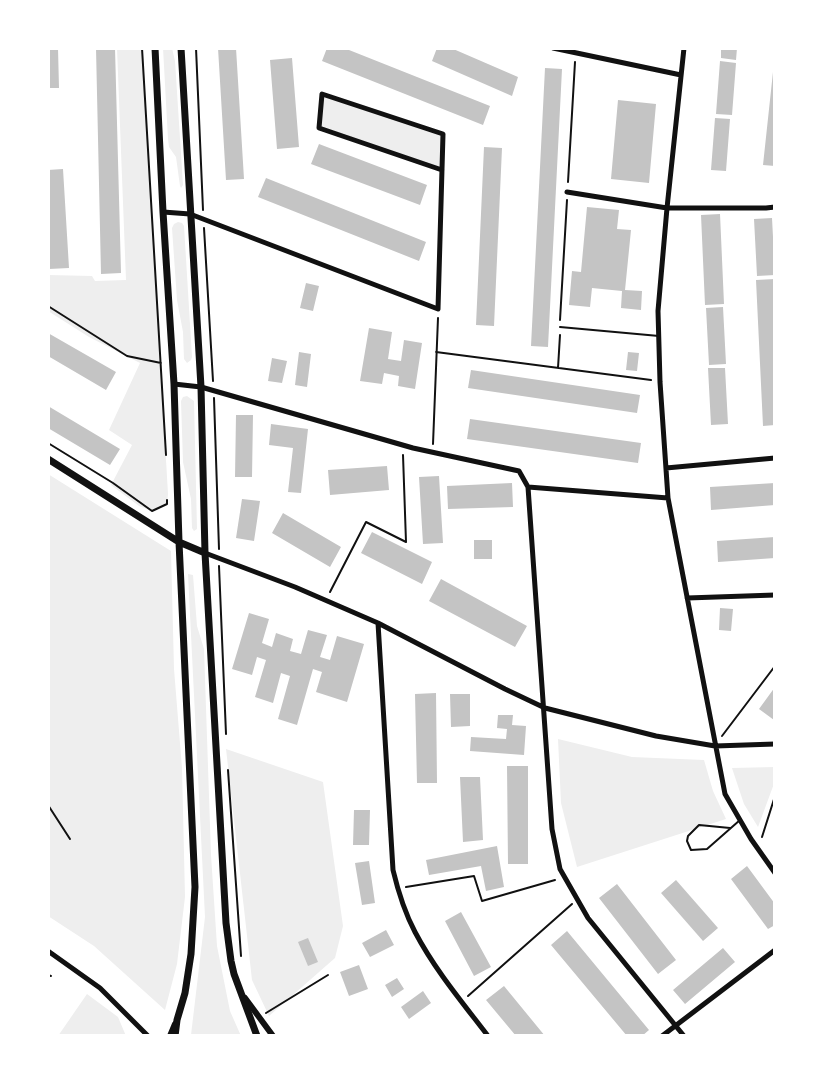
<!DOCTYPE html>
<html>
<head>
<meta charset="utf-8">
<style>
  body { margin:0 }
  #map { position:relative; width:823px; height:1084px; overflow:hidden; background:#fff; font-family:"Source Sans 3",sans-serif }
  canvas { display:block }
  .frame { position:absolute; inset:0; border:50px solid #fff; pointer-events:none }
</style>
</head>
<body>
<div id="map">
<canvas width="823" height="1084"></canvas>
<div class="frame"></div>
</div>
<script>
const c = document.querySelector('canvas').getContext('2d');
c.lineJoin = 'round';
function fill(path, color) { c.fillStyle = color; c.fill(path, 'evenodd'); }
function strokePath(path, color, width, dash) { c.strokeStyle = color; c.lineWidth = width; c.lineCap = dash ? 'butt' : 'round'; c.setLineDash(dash || []); c.stroke(path); }
fill(new Path2D(`
  M117,48H142L168,494L167,504L152,511L139,506L111,485L132,445L109,430L140,363L89,337L48,311V275L92,276L95,281L126,280Z
  M163,48H172L175,61L183,185L181,188L180,186L176,157L169,147L168,139Z
  M322,94L443,134L442,170L319,128Z
  M178,222L182,223L184,226L192,357L191,360L187,363L184,359L183,332L177,300L172,228L174,224Z
  M187,396L194,401L197,529L194,531L192,528L191,499L183,462L181,401L183,397Z
  M48,474L171,551L174,669L182,768L185,897L177,964L165,1010L94,946L48,916Z
  M188,574L193,575L197,626L204,649L211,855L217,946L230,1011L241,1036H191V1035L205,917Z
  M558,739L632,757L704,760L713,791L726,819L577,867L561,803Z
  M226,749L323,782L343,926L335,958L269,1016L252,980Z
  M775,767V781L758,827L744,804L732,768Z
  M87,994L118,1017L126,1036H58Z`), '#eee');
fill(new Path2D(`
  M48,48H58L59,88H48Z
  M96,48H115L121,273L101,274Z
  M218,48H236L244,179L226,180Z
  M327,48H344L490,106L483,125L322,61Z
  M437,48H451L518,77L512,96L432,61Z
  M721,48H737L736,60L721,58Z
  M292,58L299,147L277,149L270,60Z
  M720,61L736,63L732,115L716,114Z
  M545,68L562,69L548,347L531,346Z
  M773,72H775V166L763,165Z
  M618,100L656,104L649,183L611,179Z
  M715,118L730,119L726,171L711,170Z
  M319,144L427,185L420,205L311,164Z
  M484,147L502,148L494,326L476,325Z
  M63,169L69,268L49,269L48,170Z
  M266,178L426,242L419,261L258,197Z
  M587,207L619,210L617,229L631,230L625,290L642,291L641,310L621,308L622,291L592,288L590,307L569,305L572,271L581,272Z
  M720,214L724,304L705,305L701,215Z
  M772,218L775,275L757,276L754,219Z
  M775,279V425L763,426L756,280Z
  M306,283L319,286L313,311L300,308Z
  M723,307L726,364L709,365L706,308Z
  M369,328L392,332L388,359L401,361L404,340L422,343L415,389L398,386L399,376L384,373L382,384L360,381Z
  M48,333L116,372L106,390L48,356Z
  M299,352L311,354L307,387L295,385Z
  M628,352L639,353L637,371L626,370Z
  M272,358L287,361L282,383L268,381Z
  M708,368H725L728,424L711,425Z
  M471,370L640,395L637,413L468,388Z
  M48,406L120,449L110,465L48,428Z
  M236,415H253L252,477H235Z
  M470,419L641,443L638,463L467,439Z
  M271,424L308,429L301,493L288,492L293,448L269,445Z
  M387,466L389,490L330,495L328,470Z
  M439,476L443,543L423,544L419,477Z
  M512,483L513,507L448,509L447,486Z
  M775,483V505L711,510L710,487Z
  M242,499L260,501L254,541L236,538Z
  M283,513L341,547L330,567L272,533Z
  M372,532L432,562L422,584L361,553Z
  M775,537V558L718,562L717,541Z
  M474,540H492V559H474Z
  M441,579L527,626L515,647L429,601Z
  M720,608L733,609L731,631L719,630Z
  M249,613L269,619L262,643L272,647L276,633L293,639L290,651L301,654L308,630L327,635L320,657L330,660L337,636L364,644L347,702L316,692L322,672L313,669L297,725L278,719L290,676L281,673L273,703L255,697L266,660L257,657L252,675L232,669Z
  M775,687V719L774,720L759,709Z
  M436,693L437,783H417L415,694Z
  M450,694H470V726L451,727Z
  M498,715H513L512,725L526,726L524,755L470,751L471,737L506,739L507,729L497,728Z
  M507,766H528V864H508Z
  M460,777H480L483,840L463,842Z
  M354,810H370L369,845H353Z
  M497,846L504,887L486,891L481,866L429,875L426,860Z
  M369,861L375,903L362,905L355,863Z
  M747,866L775,904V925L768,929L731,879Z
  M676,880L718,928L703,941L661,893Z
  M617,884L676,960L658,974L599,898Z
  M461,912L491,967L474,976L445,921Z
  M386,930L394,945L370,957L362,943Z
  M567,931L649,1030L642,1036H627L551,945Z
  M308,938L318,962L308,966L298,942Z
  M723,948L735,962L685,1004L673,990Z
  M359,965L368,989L349,996L340,972Z
  M397,978L404,989L392,997L385,985Z
  M504,986L545,1036H516L486,1000Z
  M423,991L431,1003L409,1019L401,1007Z`), '#c4c4c4');
strokePath(new Path2D(`
  M142,48L166,455
  M196,48L203,210
  M568,182L575,62
  M204,228L213,381
  M48,306L127,356L161,363
  M560,320L567,200
  M436,352L651,380
  M558,368L560,335
  M214,398L219,549
  M48,443L113,483L152,511L167,504V500
  M433,444L438,318
  M219,566L226,734
  M330,592L366,522L406,542L403,455
  M722,736L775,666
  M228,770L241,956
  M48,805L70,839
  M762,837L775,796
  M406,887L474,876L482,901L555,880
  M48,975L51,976
  M468,996L572,904
  M266,1013L328,975`), '#111', 2);
strokePath(new Path2D(`
  M560,327L659,336
  M730,828L699,825L688,836L687,841L691,850L707,849L740,820`), '#111', 2);
strokePath(new Path2D(`
  M553,48L681,75
  M684,48L667,208L658,311L660,382L668,498L725,794L751,839L775,873
  M567,192L667,208H766L775,207
  M163,212L190,214L438,309L443,134L322,94L319,128L442,170
  M174,384L201,387L413,448L519,471L528,487L552,829L560,869L588,918L684,1036
  M666,468L775,458
  M528,487L668,498
  M205,553L295,587L378,623L505,689L545,708L656,736L715,746L775,744
  M687,598L775,595
  M378,623L393,870C398,891 405,913 415,932C435,970 462,1002 488,1036
  M48,951L100,988L148,1036
  M662,1036L775,950`), '#111', 5);
strokePath(new Path2D(`
  M245,998L273,1036
  M170,1036L175,1024`), '#111', 6);
strokePath(new Path2D(`
  M155,48L163,212L174,384L179,542L195,887L191,954L185,993L177,1020L175,1036
  M181,48L201,387L205,553L226,923L231,961L234,974L257,1036
  M48,459L179,542L205,553`), '#111', 7);
</script>
</body>
</html>
